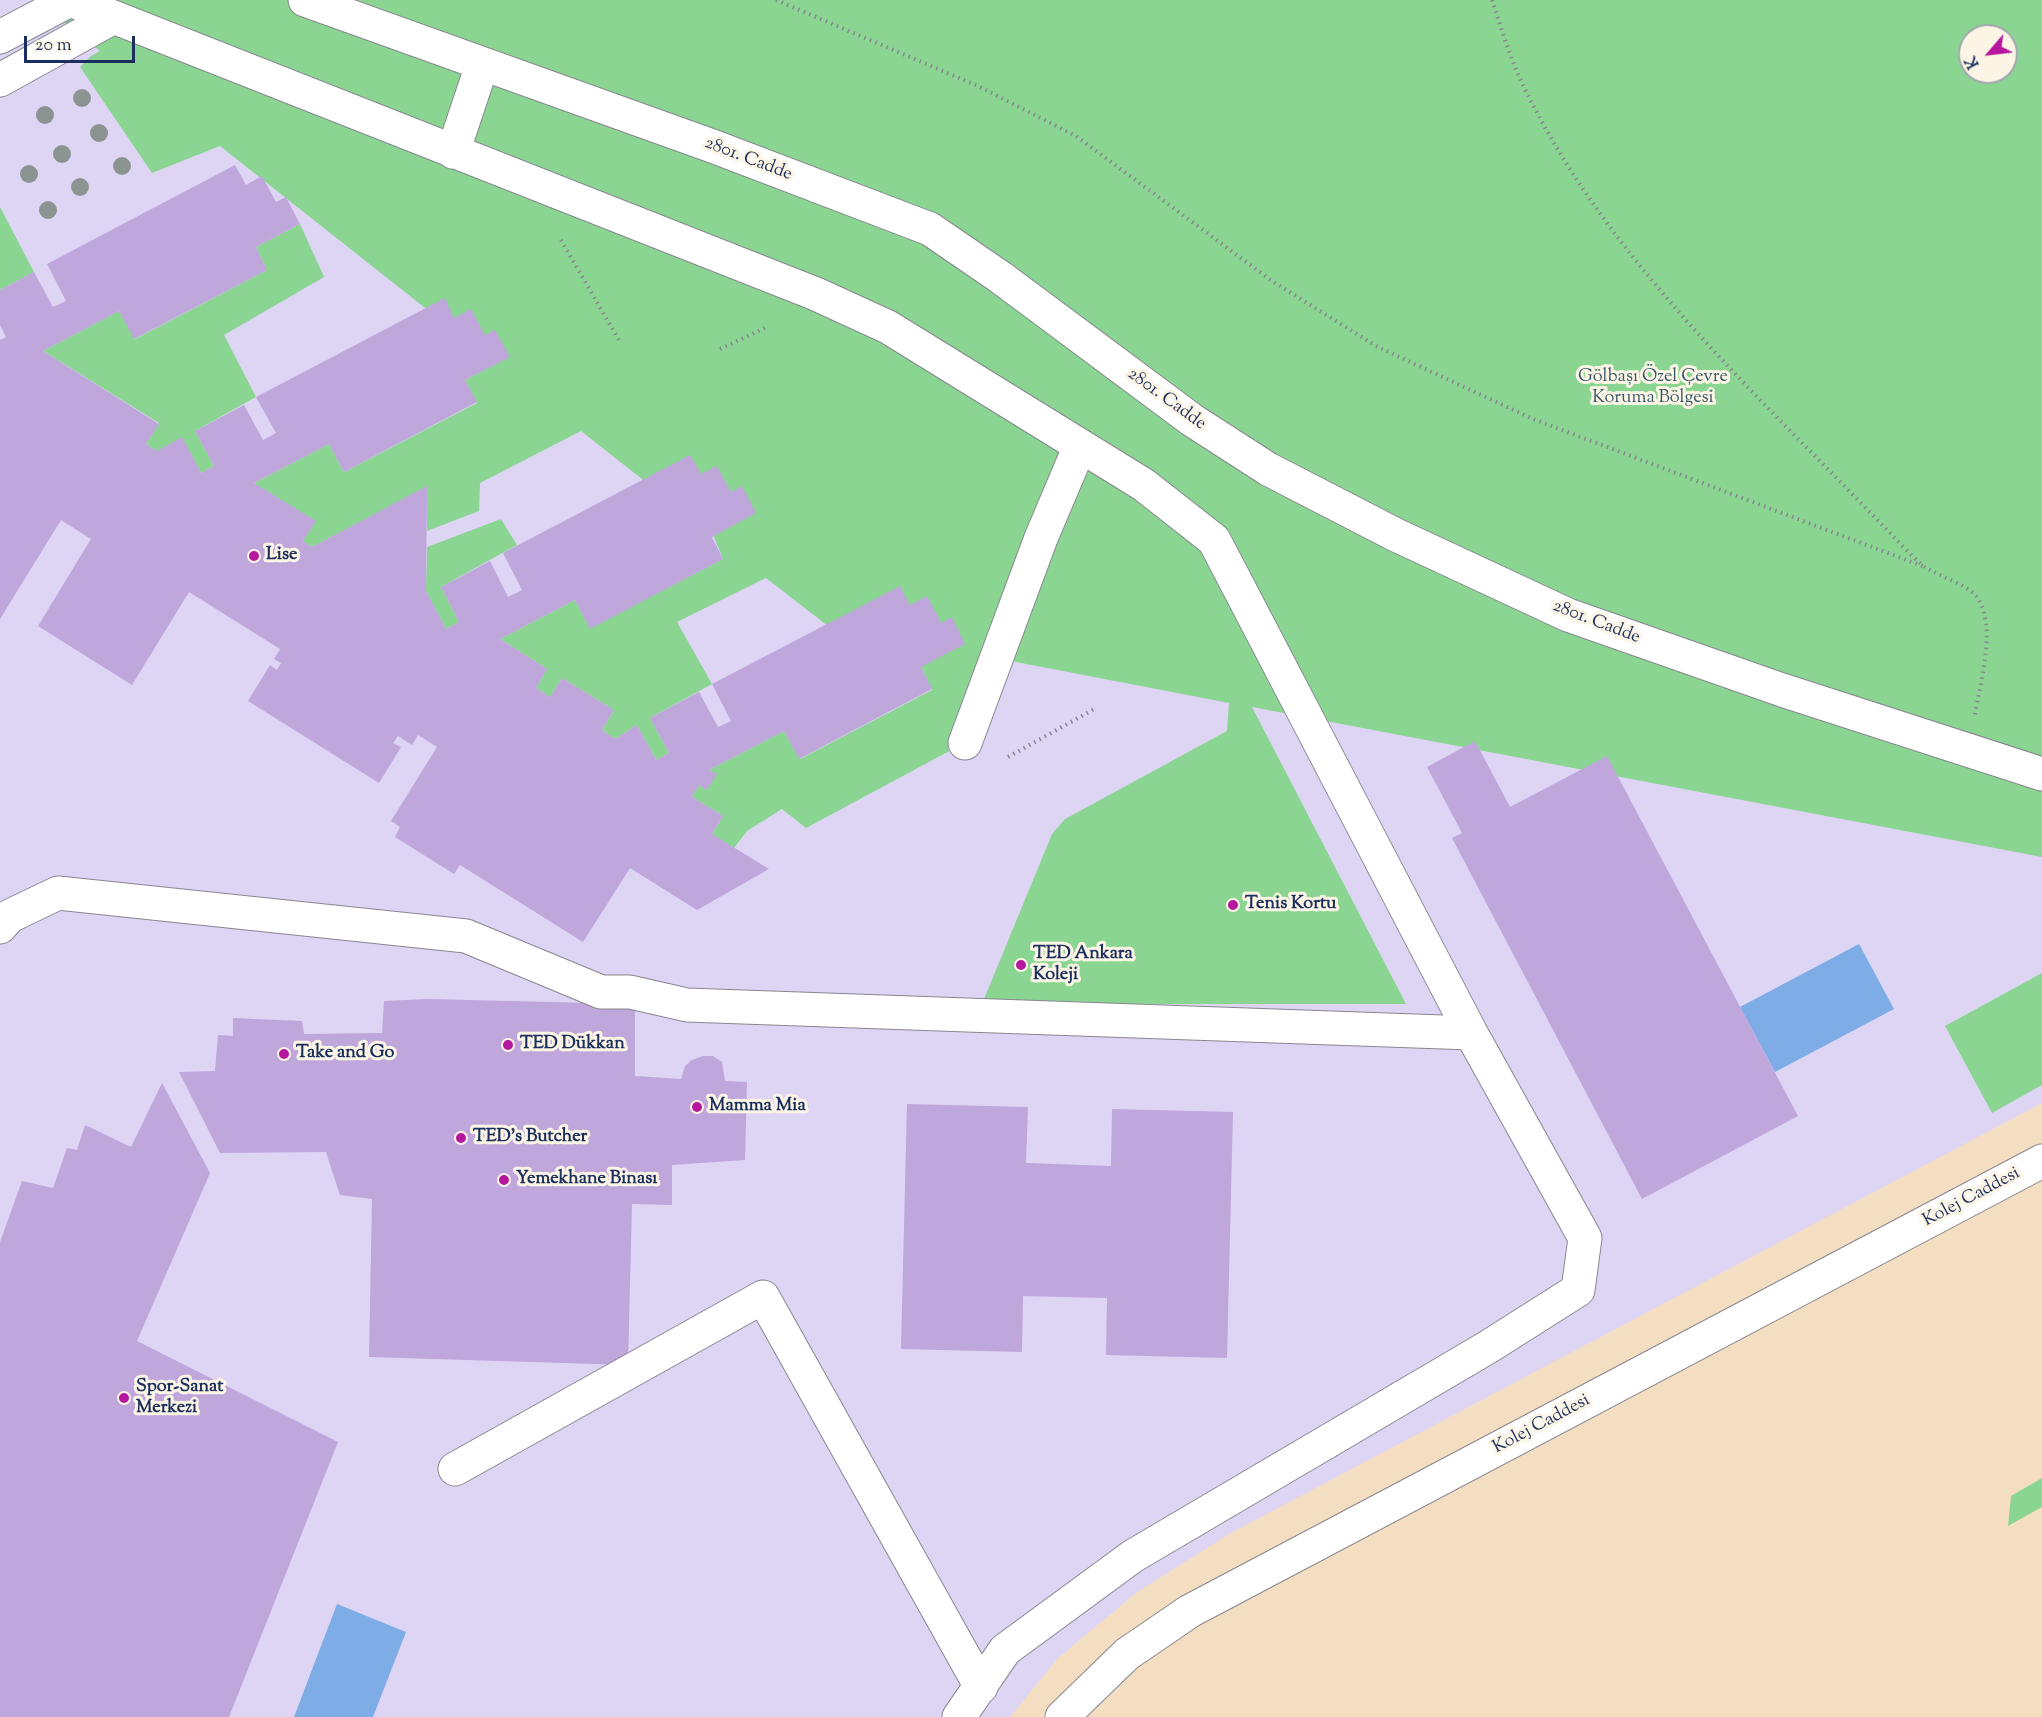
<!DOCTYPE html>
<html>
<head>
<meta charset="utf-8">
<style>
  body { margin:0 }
  #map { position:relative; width:2042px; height:1717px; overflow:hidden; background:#f4dec1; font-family:"Sorts Mill Goudy",serif }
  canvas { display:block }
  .north { position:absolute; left:1958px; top:24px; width:60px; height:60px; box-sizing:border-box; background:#fcf5e5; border:2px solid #a2a6af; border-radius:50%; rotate:242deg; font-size:16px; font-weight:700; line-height:24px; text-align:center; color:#1b2f5e }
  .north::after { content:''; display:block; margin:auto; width:21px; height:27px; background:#b5179e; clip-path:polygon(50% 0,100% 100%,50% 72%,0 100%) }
  .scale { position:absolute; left:24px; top:36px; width:111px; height:27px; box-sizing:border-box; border:3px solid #1b2f5e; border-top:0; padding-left:8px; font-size:18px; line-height:21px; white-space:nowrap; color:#1b2f5e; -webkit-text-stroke:4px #fcf5e5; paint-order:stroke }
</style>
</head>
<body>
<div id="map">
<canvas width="2042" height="1717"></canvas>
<div class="north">K</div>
<div class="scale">20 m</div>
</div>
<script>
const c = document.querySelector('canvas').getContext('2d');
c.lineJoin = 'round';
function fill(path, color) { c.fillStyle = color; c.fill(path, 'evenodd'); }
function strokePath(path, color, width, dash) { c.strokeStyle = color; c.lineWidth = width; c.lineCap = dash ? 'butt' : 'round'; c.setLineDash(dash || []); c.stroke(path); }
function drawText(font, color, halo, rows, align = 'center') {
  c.font = font + ' "Sorts Mill Goudy",serif'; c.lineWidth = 6; c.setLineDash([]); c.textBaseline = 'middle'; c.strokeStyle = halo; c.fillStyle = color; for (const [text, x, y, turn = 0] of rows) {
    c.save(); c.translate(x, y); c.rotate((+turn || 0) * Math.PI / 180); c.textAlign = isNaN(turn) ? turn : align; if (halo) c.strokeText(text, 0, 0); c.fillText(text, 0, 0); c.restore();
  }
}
fill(new Path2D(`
  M0,0H229L2042,826V1103L1229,1534L1136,1593L1058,1658L1010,1717H0Z`), '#ded5f5');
fill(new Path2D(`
  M36,0H2042V857L1252,707L1406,1004H1130L984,999L1052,834L1065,819L1227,731L1229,703L990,657L955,748L806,828L782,809L747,831L731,852L712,834L723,816L692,797L699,785L707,790L716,774L709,770L784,731L800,759L932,690L921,667L828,626L766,578L677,622L712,684L650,718L669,753L656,760L637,725L615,739L602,730L614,710L562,678L550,697L536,688L547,669L500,639L575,600L590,628L723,559L713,535L581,431L480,483L479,511L427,531V487L312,547L303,541L315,521L254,483L329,444L344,472L477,403L465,380L496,364L220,146L152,173L80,67L91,56L100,51ZM1970,36H2006V72H1970Z
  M0,207L34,272L0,290Z
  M300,224L324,277L224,335L256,397L195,431L214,466L201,473L182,438L157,451L146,444L159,423L43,351L119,311L135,339L267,270L256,247Z
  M501,519L517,545L441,587L459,622L446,629L426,591L427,547Z
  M2042,973V1085L1992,1113L1945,1026Z
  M2042,1478V1507L2008,1526L2011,1496Z`), '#8bd592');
fill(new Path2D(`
  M1859,944L1894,1009L1775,1072L1740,1007Z
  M337,1604L406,1632L373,1717H294Z`), '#7dace7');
fill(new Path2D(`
  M235,165L246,185L262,176L276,202L286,197L300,224L256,247L267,270L134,339L119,311L43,351L159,424L146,444L157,451L182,437L201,473L214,466L195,431L244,405L263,440L276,433L256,397L445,298L454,318L471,309L485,335L495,330L510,357L465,380L477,402L344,472L329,444L254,483L316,521L303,541L312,547L427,486L426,591L446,629L459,622L441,587L490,561L508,597L522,590L503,553L690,455L701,474L717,466L731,492L742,486L756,513L712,537L723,559L590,629L575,600L500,639L547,669L536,688L550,697L562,678L614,710L602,730L615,739L637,725L656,760L669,753L650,718L699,692L718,727L731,721L712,684L900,586L910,605L927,596L941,623L952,617L965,644L921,667L932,689L799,759L784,731L709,770L717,774L707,790L699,785L692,797L723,816L712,834L769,869L697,910L630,868L583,942L460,865L454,874L395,837L400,827L391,821L437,747L418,735L412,745L398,736L393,743L401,747L379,783L248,701L270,665L277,670L281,663L274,659L280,649L189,592L132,685L38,626L91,539L61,520L0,619V340L6,337L0,325V290L34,272L53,307L66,301L47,264Z
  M1475,741L1510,807L1607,756L1798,1116L1642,1199L1452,838L1462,833L1427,767Z
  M428,999L635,1004V1076L681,1079L685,1066L692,1060L703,1056H713L722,1062L725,1081L747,1082L745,1160L672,1165V1205L632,1204L628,1365L369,1357L372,1199L340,1195L326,1152L220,1153L179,1072L215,1071L218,1035L233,1036V1018L302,1021L304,1034L382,1033L384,1001Z
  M162,1083L210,1173L137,1341L338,1442L229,1717H0V1242L22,1181L53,1188L67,1148L77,1150L85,1125L131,1147Z
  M907,1104L1028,1107L1026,1163L1111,1166L1112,1109L1233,1112L1227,1358L1106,1355L1107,1298L1023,1296L1022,1352L901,1349Z`), '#bfa6db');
const minor = new Path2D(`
  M70,0L816,294L888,327L1144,485L1214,540L1471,1033L1585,1238L1578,1290L1488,1347L1133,1556L1005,1650L959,1717
  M305,0L715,147L930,229L1000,277L1192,420L1268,469L1396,535L1568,615L1782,690L2042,774
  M0,37L70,0
  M0,80L112,18
  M453,152L482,65
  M965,743L1041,538L1080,446
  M0,927L10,916L58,893L466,936L601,992H630L687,1005L1471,1033
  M455,1469L763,1297L981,1687
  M1062,1717L1127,1654L1190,1611L2042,1161`);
strokePath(minor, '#888690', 35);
strokePath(new Path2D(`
  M776,0L978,86L1076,136L1272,281L1376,346L1533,419L1925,567
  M1492,0C1501,28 1510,58 1523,85C1607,260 1757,394 1889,532C1900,543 1912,557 1925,567C1938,576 1966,584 1976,596C1998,625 1980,682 1975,715
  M561,240L620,342
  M720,349L767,327
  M1008,757L1096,708`), '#888690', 4, [1.5, 4.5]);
strokePath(minor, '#fff', 33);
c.fillStyle = '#8c9492';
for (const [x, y] of [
  [82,98],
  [45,115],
  [99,133],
  [62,154],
  [122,166],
  [29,174],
  [80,187],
  [48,210]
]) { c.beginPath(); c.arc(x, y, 9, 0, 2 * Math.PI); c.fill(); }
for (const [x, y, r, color] of [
  [254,556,6,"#b5179e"],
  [1233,905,6,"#b5179e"],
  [1021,965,6,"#b5179e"],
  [508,1045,6,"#b5179e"],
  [284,1054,6,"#b5179e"],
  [697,1107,6,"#b5179e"],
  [461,1138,6,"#b5179e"],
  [504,1180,6,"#b5179e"],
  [124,1398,6,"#b5179e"]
]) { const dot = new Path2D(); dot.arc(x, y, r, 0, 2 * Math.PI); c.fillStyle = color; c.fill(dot); strokePath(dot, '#fcf5e5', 2); }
drawText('18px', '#1b2f5e', '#fcf5e5', [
  ["2801. Cadde",748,160,21],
  ["2801. Cadde",1166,400,36],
  ["2801. Cadde",1596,623,21],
  ["Kolej Caddesi",1972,1198,-28],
  ["Kolej Caddesi",1542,1425,-28]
]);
drawText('18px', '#37586b', '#fcf5e5', [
  ["Gölbaşı Özel Çevre",1653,378],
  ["Koruma Bölgesi",1653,399]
]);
drawText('bold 18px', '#1b2f5e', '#fcf5e5', [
  ["Lise",266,556],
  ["Tenis Kortu",1245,905],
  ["TED Ankara",1033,955],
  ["Koleji",1033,976],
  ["TED Dükkan",520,1045],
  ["Take and Go",296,1054],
  ["Mamma Mia",709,1107],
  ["TED's Butcher",473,1138],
  ["Yemekhane Binası",516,1180],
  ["Spor-Sanat",136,1388],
  ["Merkezi",136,1409]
], 'left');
</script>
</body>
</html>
